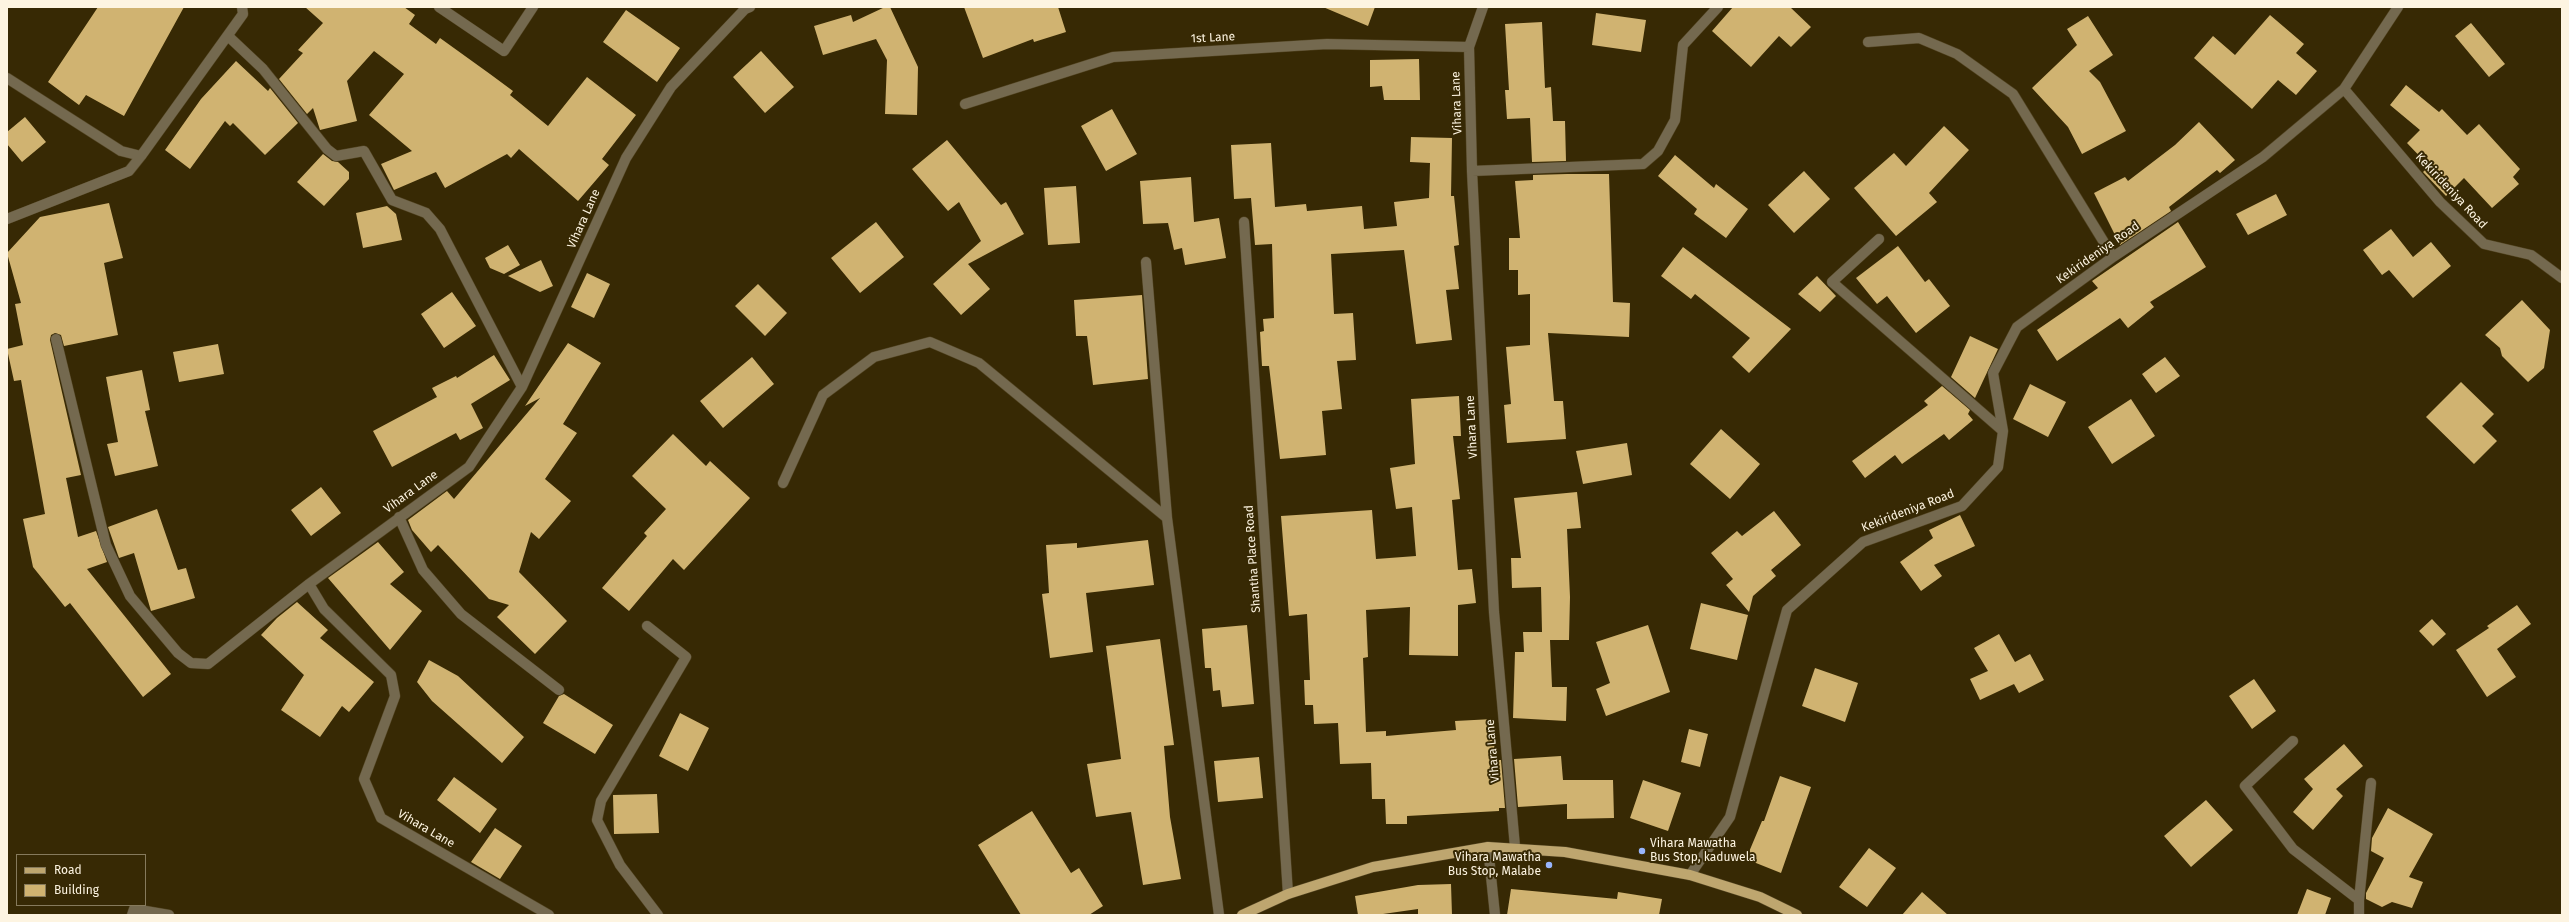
<!DOCTYPE html>
<html>
<head>
<meta charset="utf-8">
<style>
  body { margin:0 }
  #map { position:relative; width:2569px; height:922px; overflow:hidden; background:#372904; font-family:"Fira Sans",sans-serif }
  canvas { display:block }
  .frame { position:absolute; inset:0; border:8px solid #fdf4e1; pointer-events:none }
  .legend { position:absolute; left:16px; top:854px; width:130px; height:52px; box-sizing:border-box; background:#372904; border:1px solid #867a5c; margin:0; padding:5px 7px; list-style:none; font-size:12px; color:#fdf4e1 }
  .legend li { display:flex; align-items:center; gap:8px; height:20px }
  .legend b { width:20px; border:1px solid #867a5c }
</style>
</head>
<body>
<div id="map">
<canvas width="2569" height="922"></canvas>
<div class="frame"></div>
<ul class="legend">
<li><b style="height:5px;background:#bea66f"></b>Road</li>
<li><b style="height:11px;background:#d0b371"></b>Building</li>
</ul>
</div>
<script>
const c = document.querySelector('canvas').getContext('2d');
c.lineJoin = 'round';
function fill(path, color) { c.fillStyle = color; c.fill(path, 'evenodd'); }
function strokePath(path, color, width, dash) { c.strokeStyle = color; c.lineWidth = width; c.lineCap = dash ? 'butt' : 'round'; c.setLineDash(dash || []); c.stroke(path); }
function drawText(font, color, halo, rows, align = 'center') {
  c.font = font + ' "Fira Sans",sans-serif'; c.lineWidth = 4; c.setLineDash([]); c.textBaseline = 'middle'; c.strokeStyle = halo; c.fillStyle = color; for (const [text, x, y, turn = 0] of rows) {
    c.save(); c.translate(x, y); c.rotate((+turn || 0) * Math.PI / 180); c.textAlign = isNaN(turn) ? turn : align; if (halo) c.strokeText(text, 0, 0); c.fillText(text, 0, 0); c.restore();
  }
}
fill(new Path2D(`
  M98,7H184L124,116L86,95L79,105L48,82Z
  M305,7H404L415,15L409,24L436,44L440,38L490,74L513,91L510,95L548,126L587,77L636,115L602,159L609,165L578,201L519,149L511,158L507,154L445,188L436,172L394,190L381,164L412,151L369,115L404,74L374,51L347,81L357,121L320,130L313,108L307,114L279,79L303,53L298,50L323,23Z
  M885,7H890L918,67L917,115L885,114L887,60L876,39L823,55L814,26L851,15L853,22Z
  M964,7H1058L1066,32L1034,42L1033,39L983,58Z
  M1323,7H1375L1368,26Z
  M1733,7H1790L1811,27L1791,47L1779,36L1751,67L1712,31Z
  M626,10L680,48L657,82L603,42Z
  M1596,13L1646,20L1641,52L1592,45Z
  M2270,15L2304,44L2296,53L2317,71L2296,95L2278,80L2252,109L2194,58L2213,36L2235,55Z
  M2088,16L2113,55L2089,71L2100,82L2126,131L2082,154L2068,127L2032,88L2077,45L2067,29Z
  M1542,22L1545,88L1551,87L1553,121H1565L1566,161L1532,162L1530,118L1507,119L1505,90H1509L1505,24Z
  M2471,23L2505,64L2489,77L2455,36Z
  M761,51L794,87L765,113L733,77Z
  M1419,59L1420,100H1384L1382,86L1370,87V60Z
  M236,61L268,91L270,88L298,123L265,155L233,123L230,126L225,121L190,169L165,150L201,99Z
  M2406,85L2439,112L2442,109L2467,135L2479,124L2520,169L2513,177L2519,184L2492,208L2464,178L2446,196L2423,172L2429,166L2407,143L2420,130L2390,105Z
  M1112,109L1137,154L1106,171L1081,126Z
  M25,117L46,142L22,162L7,144V132Z
  M2199,122L2235,160L2220,173L2217,170L2169,207L2171,211L2120,245L2094,193L2125,177L2128,181L2175,145Z
  M1944,126L1969,150L1929,193L1937,202L1896,236L1854,188L1894,153L1906,166Z
  M1411,137L1452,138L1451,196H1454L1459,245L1454,246L1459,289L1446,290L1452,340L1416,344L1404,250L1331,254L1334,314L1353,313L1356,360L1337,361L1342,409L1322,411L1326,455L1280,459L1269,366H1262L1260,332L1264,331L1263,319L1274,318L1272,244L1255,245L1251,198L1234,199L1231,145L1271,143L1275,207L1306,204L1307,211L1362,206L1364,229L1397,226L1394,202L1429,198L1430,163L1410,162Z
  M947,140L1001,205L1006,202L1024,234L968,264L990,289L961,315L933,284L981,241L959,202L948,211L912,169Z
  M323,154L332,161L338,162L349,172V179L324,206L297,182Z
  M1675,155L1714,188L1716,184L1748,209L1726,238L1694,214L1697,209L1658,176Z
  M1804,171L1830,199L1794,233L1768,205Z
  M1567,174H1609L1613,302L1630,303L1629,337L1548,333L1554,401H1563L1566,439L1507,443L1504,405L1511,404L1506,347L1530,345V294L1518,295V270H1509V238H1520L1515,181L1533,180V175Z
  M1191,177L1194,222L1219,218L1226,258L1185,265L1182,248L1174,250L1168,223L1143,224L1140,181Z
  M1076,186L1080,243L1048,245L1044,188Z
  M2276,194L2287,215L2248,235L2236,214Z
  M109,203L123,258L104,263L118,335L64,346L61,335L55,333L51,335L50,340L81,475L66,478L78,537L96,531L107,562L87,569L171,674L143,697L70,603L65,607L33,567L23,519L45,514L21,380L14,381L7,349L23,345L15,304L21,303L7,253L40,217Z
  M387,206L396,214L402,240L363,248L356,213Z
  M876,222L904,257L860,293L831,258Z
  M2178,222L2206,267L2150,302L2154,307L2128,328L2120,318L2057,361L2037,330L2098,288L2092,281Z
  M2391,229L2413,257L2431,242L2451,266L2413,298L2389,270L2382,275L2363,250Z
  M508,245L520,265L504,274L490,268L485,258Z
  M1898,246L1925,282L1929,279L1950,306L1916,333L1887,296L1877,304L1856,278Z
  M1683,247L1791,329L1749,373L1732,357L1750,338L1695,294L1691,299L1661,276Z
  M541,260L553,286L540,292L508,276Z
  M587,273L610,284L594,318L571,307Z
  M1817,276L1836,296L1820,312L1798,294Z
  M758,284L787,313L765,336L735,306Z
  M452,292L476,326L444,348L421,314Z
  M1142,295L1148,379L1093,385L1087,336H1076L1074,300Z
  M2522,300L2550,330L2544,368L2528,382L2502,356L2500,348L2485,335Z
  M1970,336L1998,349L1975,398L1951,377Z
  M568,343L601,363L563,424L577,433L545,479L571,501L539,539L531,532L519,572L567,621L535,654L497,617L509,605L489,599L438,545L431,552L412,530L408,520L447,491L454,499L540,398L525,406Z
  M218,344L224,374L179,382L173,352Z
  M494,355L510,380L471,404L483,428L460,440L456,433L392,467L373,431L437,397L432,388L456,376L457,378Z
  M752,357L774,384L723,428L700,401Z
  M2165,357L2180,376L2156,393L2142,374Z
  M142,370L150,410L145,411L158,466L115,476L107,444L118,442L106,377Z
  M2461,382L2494,414L2482,426L2497,441L2474,464L2426,417Z
  M2030,384L2066,402L2048,437L2013,419Z
  M1942,386L1970,410L1968,414L1973,420L1949,440L1944,434L1902,464L1895,455L1865,478L1852,461L1928,405L1924,401Z
  M1459,396L1461,436H1453L1460,499L1452,500L1458,570L1472,569L1476,603L1458,605V656L1409,655L1410,607L1366,610L1368,657L1363,658L1366,732L1386,731V736L1456,730L1455,721L1493,719L1495,760H1501L1505,808H1499V811L1407,816V824H1386L1385,799H1372L1371,763L1340,764L1338,723L1314,724L1313,705H1305L1304,680H1310L1307,614L1289,616L1281,516L1372,510L1376,559L1416,556L1412,507L1396,509L1390,468L1415,464L1411,399Z
  M2131,399L2155,436L2112,464L2088,427Z
  M1721,429L1760,464L1730,499L1690,464Z
  M673,434L706,466L710,461L750,498L684,570L673,559L629,611L602,588L647,536L644,533L666,509L632,476Z
  M1627,443L1632,475L1583,484L1576,451Z
  M321,487L341,513L311,536L291,510Z
  M1577,492L1581,528L1567,529L1570,597L1569,640H1550L1552,687H1567L1566,721L1513,718L1515,652H1524L1523,632H1542L1541,587L1512,588L1511,558H1521L1514,498Z
  M157,509L178,570L186,568L195,598L151,611L134,553L119,558L108,527Z
  M1774,511L1801,545L1771,570L1776,576L1753,596L1749,612L1726,585L1733,579L1711,553L1737,531L1742,536Z
  M1960,515L1975,546L1934,565L1942,576L1921,591L1900,562L1933,538L1929,530Z
  M1148,540L1154,585L1086,593L1093,652L1050,658L1042,594L1049,593L1046,545L1077,543V548Z
  M378,542L404,572L390,584L422,611L390,650L328,578Z
  M297,602L328,630L320,638L374,682L349,712L342,706L320,737L281,710L304,675L261,635L277,618Z
  M1701,603L1748,615L1737,660L1690,649Z
  M2517,605L2531,624L2497,649L2516,677L2487,697L2456,650L2489,628L2487,626Z
  M2432,619L2446,634L2433,646L2419,631Z
  M1247,625L1254,704L1222,707L1220,690L1213,691L1211,668H1205L1202,629Z
  M1648,625L1670,692L1606,716L1596,689L1610,683L1596,642Z
  M1999,634L2015,662L2030,654L2044,680L2019,693L2014,684L1980,700L1970,679L1988,671L1974,648Z
  M1160,639L1174,745L1164,746L1170,817L1181,879L1143,885L1131,812L1096,817L1087,764L1121,759L1106,646Z
  M429,660L458,676L524,737L502,763L432,701L417,682Z
  M1815,668L1858,683L1845,722L1802,706Z
  M2254,679L2276,711L2252,729L2229,696Z
  M564,694L613,725L595,754L543,723L559,696Z
  M680,713L709,728L688,771L659,756Z
  M1689,729L1708,734L1700,767L1681,762Z
  M2344,744L2363,766L2336,789L2343,796L2313,830L2293,812L2313,789L2304,779Z
  M1561,756L1563,780H1613L1614,818L1567,819V804L1518,807L1514,759Z
  M1259,757L1263,798L1218,802L1214,761Z
  M1780,776L1811,787L1781,873L1746,859L1762,821H1764Z
  M454,777L497,809L480,833L437,800Z
  M1643,780L1681,793L1668,831L1630,818Z
  M657,794L659,833L614,834L613,795Z
  M2206,800L2233,830L2191,867L2164,836Z
  M2388,808L2433,834L2409,877L2423,882L2412,908L2392,902L2382,907L2366,899V893L2384,858L2371,851L2372,838Z
  M1032,811L1071,873L1079,868L1103,906L1089,915H1021L978,845Z
  M495,828L522,846L500,879L471,862Z
  M1869,848L1896,868L1867,907L1839,887Z
  M1451,884L1452,915H1418V909L1376,915H1358L1355,896L1418,885Z
  M1511,889L1617,899L1618,892L1662,899L1659,915H1507Z
  M2307,889L2331,898L2325,915H2297Z
  M1922,892L1948,915H1902Z`), '#d0b371');
const minor = new Path2D(`
  M439,7L504,51L533,7
  M1483,7L1469,47L1472,171L1494,612L1515,847
  M228,36L263,69L327,149L336,156L364,151L392,200L426,213L440,229L522,387
  M1868,42L1919,38L1957,54L2013,94L2113,257
  M7,78L121,151L141,156L243,14L242,7
  M2344,89L2398,7
  M965,104L1113,57L1327,44L1469,47
  M1472,171L1643,164L1658,151L1675,120L1683,45L1718,7
  M7,219L129,171L141,156
  M1244,222L1288,894
  M1879,239L1832,282L2003,431
  M1146,262L1167,518L1219,915
  M56,339L106,545L130,596L178,653L191,663L208,664L309,584
  M783,483L823,395L874,357L930,342L979,363L1167,518
  M399,517L423,570L461,614L559,690
  M647,626L686,657L601,801L597,820L620,865L658,915
  M2293,741L2245,786L2293,849L2359,900
  M1488,847L1495,915
  M1690,875L1730,817L1787,610L1863,542L1962,506L1998,467L2003,431L1993,373L2017,327L2113,257L2263,157L2344,89L2440,202L2484,244L2531,255L2562,278
  M132,915L134,909L169,915
  M549,915L381,818L364,779L395,696L391,675L324,609L309,584L469,467L522,387L626,158L671,87L745,9L750,7
  M2359,915V900L2371,783`);
const major = new Path2D(`
  M1242,915L1288,894L1373,867L1488,847L1565,852L1690,875L1760,897L1797,915`);
strokePath(minor, '#534523', 11);
strokePath(major, '#534523', 11);
strokePath(minor, '#74694f', 10);
strokePath(major, '#bea66f', 10);
for (const [x, y, r, color] of [
  [1642,851,4,"#98b5fd"],
  [1549,865,4,"#98b5fd"]
]) { const dot = new Path2D(); dot.arc(x, y, r, 0, 2 * Math.PI); c.fillStyle = color; c.fill(dot); strokePath(dot, '#372904', 1.5); }
drawText('12px', '#fdf4e1', '#372904', [
  ["1st Lane",1213,38,-3],
  ["Vihara Lane",1457,103,-92],
  ["Kekirideniya Road",2451,191,47],
  ["Vihara Lane",584,219,-66],
  ["Kekirideniya Road",2098,253,-35],
  ["Vihara Lane",1472,427,-93],
  ["Vihara Lane",411,492,-36],
  ["Kekirideniya Road",1908,511,-21],
  ["Shantha Place Road",1253,559,-94],
  ["Vihara Lane",1493,751,-95],
  ["Vihara Lane",426,829,30]
]);
drawText('12px', '#fdf4e1', '#372904', [
  ["Vihara Mawatha",1650,844],
  ["Bus Stop, kaduwela",1650,858],
  ["Vihara Mawatha",1541,858,"right"],
  ["Bus Stop, Malabe",1541,872,"right"]
], 'left');
</script>
</body>
</html>
